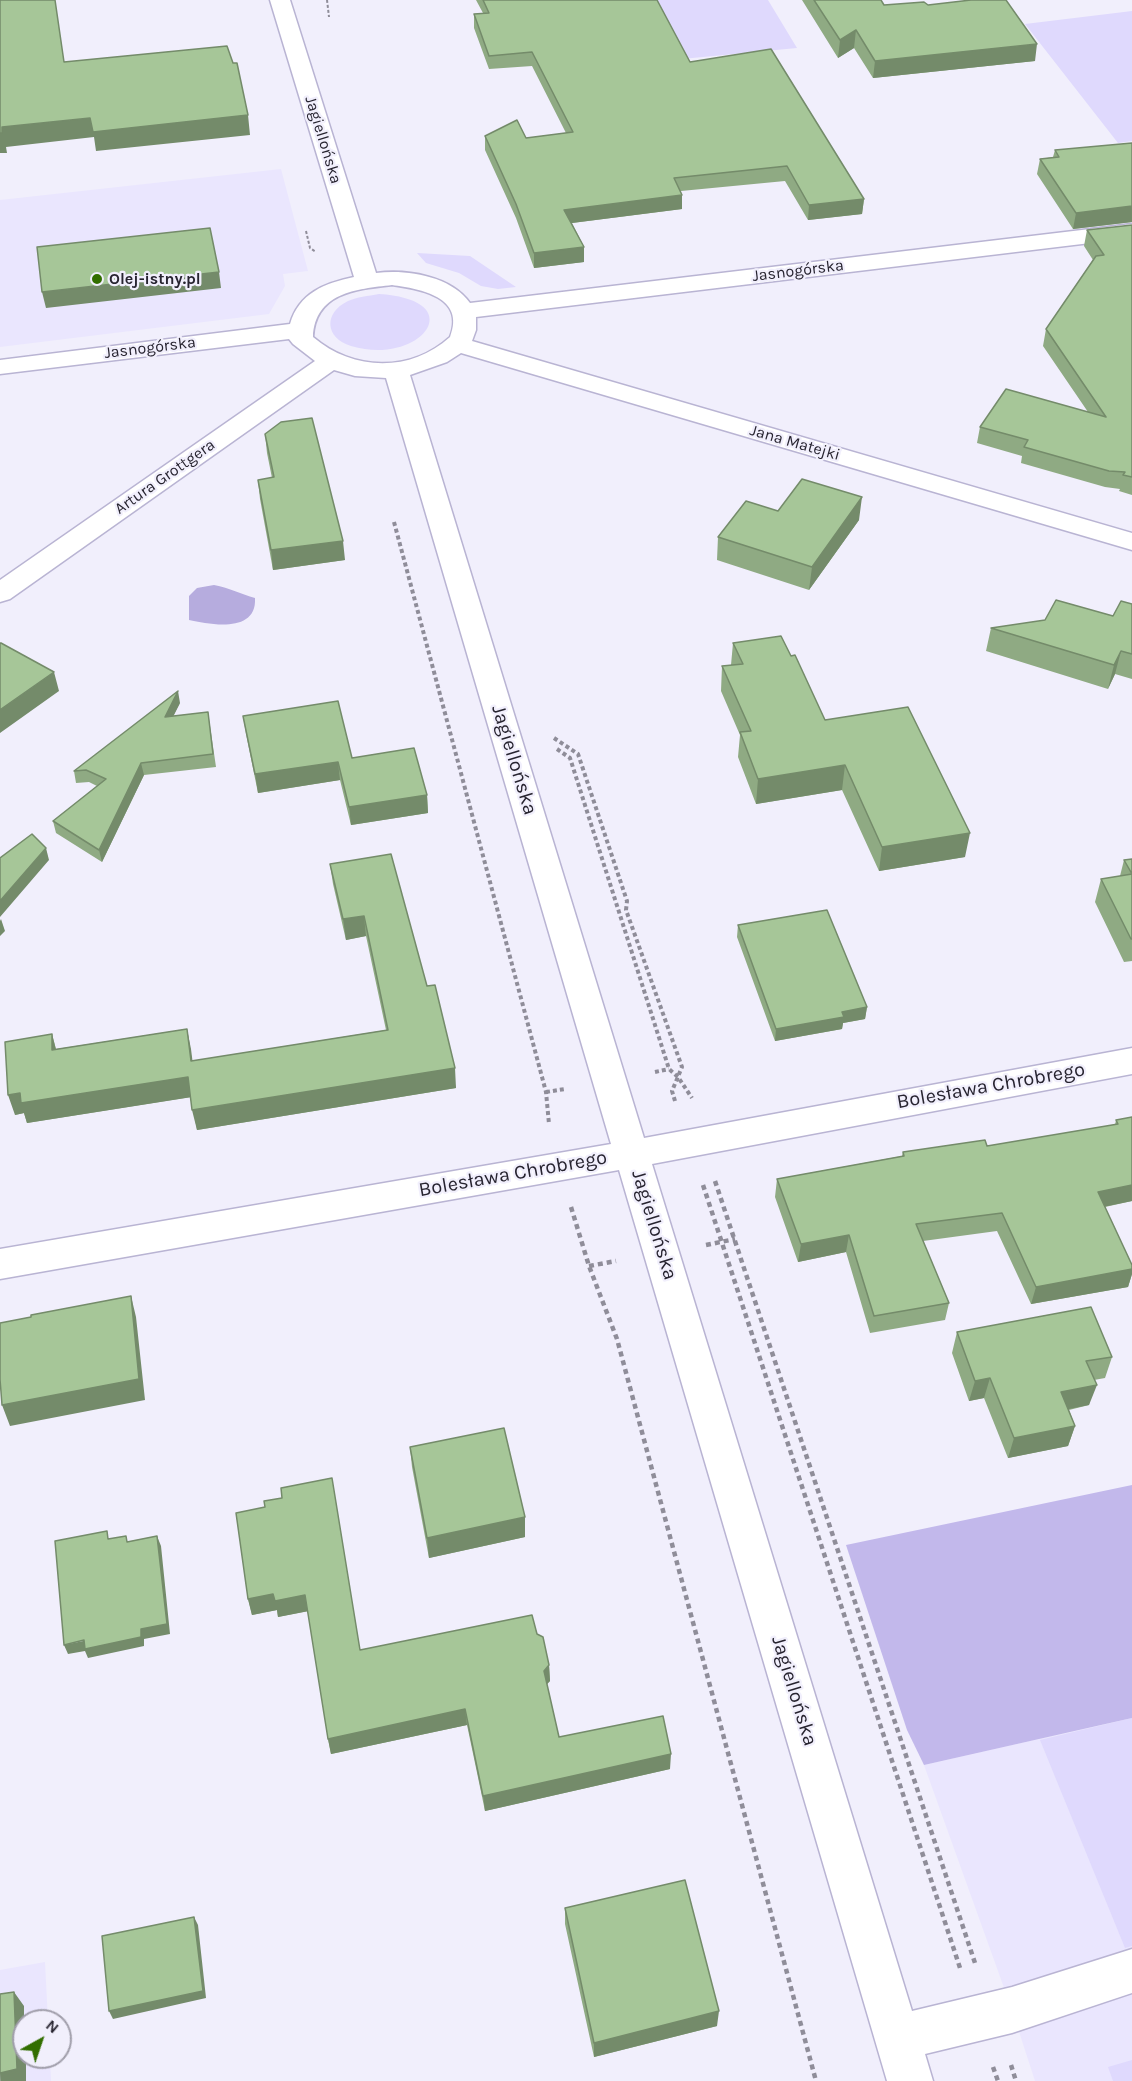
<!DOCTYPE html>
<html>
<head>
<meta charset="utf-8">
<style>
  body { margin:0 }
  #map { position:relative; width:1132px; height:2081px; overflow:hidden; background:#f1effc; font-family:Karla,sans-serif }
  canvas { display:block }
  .north { position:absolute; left:12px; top:2009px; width:60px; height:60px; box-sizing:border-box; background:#f1effc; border:2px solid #a09eaa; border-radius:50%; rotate:40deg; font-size:16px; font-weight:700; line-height:24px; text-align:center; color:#272430 }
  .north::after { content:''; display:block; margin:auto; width:21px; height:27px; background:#326e00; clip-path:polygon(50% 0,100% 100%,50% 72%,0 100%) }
</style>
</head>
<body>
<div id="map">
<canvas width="1132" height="2081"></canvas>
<div class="north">N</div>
</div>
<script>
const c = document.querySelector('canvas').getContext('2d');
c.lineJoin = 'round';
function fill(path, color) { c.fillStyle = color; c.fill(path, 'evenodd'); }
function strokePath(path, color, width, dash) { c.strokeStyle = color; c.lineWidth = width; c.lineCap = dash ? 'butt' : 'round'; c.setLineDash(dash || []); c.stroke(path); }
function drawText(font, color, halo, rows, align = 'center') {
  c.font = font + ' Karla,sans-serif'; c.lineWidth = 4.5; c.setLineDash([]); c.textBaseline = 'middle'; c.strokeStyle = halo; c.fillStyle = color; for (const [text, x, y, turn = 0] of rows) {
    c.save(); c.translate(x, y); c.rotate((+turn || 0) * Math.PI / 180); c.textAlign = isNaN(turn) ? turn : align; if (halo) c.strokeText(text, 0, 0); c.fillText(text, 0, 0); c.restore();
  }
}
fill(new Path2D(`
  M281,169L308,271L283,274L285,286L269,314L0,347V200Z
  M1132,1718V2081H1035L1012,2010L924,1765Z
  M45,1962L48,2021H24V2057H50L51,2081H0V1970Z`), '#eae6fe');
fill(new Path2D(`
  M650,0H768L797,48L682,59Z
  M1132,11V141L1118,143L1025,24Z
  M417,253L470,256L516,287L498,289L481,286L459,273L426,263Z
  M379,294C473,300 420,367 351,346C325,338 323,313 348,301C357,297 368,296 379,294Z
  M1132,1718V1946L1125,1948L1040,1740Z
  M1132,2060V2081H1113L1108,2067Z`), '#dfd9fd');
fill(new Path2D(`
  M1132,1485V1718L924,1765L907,1730L846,1545Z`), '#c2b8eb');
fill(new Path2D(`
  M214,585C230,588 241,594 255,598C257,633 212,625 189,620V596L197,588Z`), '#b6acde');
const minor = new Path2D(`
  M270,0H290L376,273C407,269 451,276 470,303L1132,224V238L476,317V330L472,341L1132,533V550L461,353L447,362L410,375L644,1138L1132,1048V1074L652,1164L912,2011L1012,1987L1132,1949V1993L1012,2033L925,2054L933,2081H887L619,1170L0,1279V1249L611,1144L386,378L355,376L334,370L10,599L0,602V580L315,361L293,344L289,339L0,374V360L290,324C299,293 325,283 354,277ZM392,285C421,289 466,297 450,337C410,373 353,371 313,337C315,293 356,289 392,285Z`);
strokePath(minor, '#b9b4d3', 3);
strokePath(new Path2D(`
  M327,0L329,17
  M306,231L310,248L316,252`), '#8f8d99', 2, [3, 2]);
strokePath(new Path2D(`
  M394,522L546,1092L549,1124
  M554,738L578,754L627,901L626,910L682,1067L672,1091L675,1101
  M557,749L570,758L669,1069L678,1077L692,1098
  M655,1072L669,1069
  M546,1092L565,1089`), '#8f8d99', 4, [4, 3]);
strokePath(new Path2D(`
  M715,1181L976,1966
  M703,1185L961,1971
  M571,1207L589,1266L617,1339L816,2081
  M706,1245L735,1239
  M589,1266L616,1261
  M1011,2065L1016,2081
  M993,2067L998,2081`), '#8f8d99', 4.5, [5, 4]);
fill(minor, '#fff');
fill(new Path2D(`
  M476,0H657L690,62L864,199L862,214L808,220L785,181L681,191L682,209L572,223L584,247V262L534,268L516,218L485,150V136L526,138L566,133L532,66L489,69L474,28V14L483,13Z
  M802,0H881L884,5H928L1035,61L873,78L854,48L838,58Z
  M1132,143V222L1073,229L1037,174L1040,159L1053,157L1055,150Z
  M1132,225V495L1119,491L1120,489L1105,487L1021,463L1022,456L977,443L980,427L1088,412L1043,346L1046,329L1093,260L1084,246L1087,230Z
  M265,434L345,560L273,570L260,499L258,480L272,478L267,453Z
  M778,511L859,520L809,590L717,560L718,537Z
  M1132,604V679L1115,674L1108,689L986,651L991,628L1113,616Z
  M733,643L791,656L825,720L965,857L879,871L842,790L756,804L738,757L740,735L721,691L722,666L731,665Z
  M180,703L173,716L208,712L216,767L144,775L102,862L56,833L53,821L97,786L89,782L76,783L74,771Z
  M243,716L352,758L427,795L428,813L351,825L340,780L258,793L246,734Z
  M1132,859V961L1124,962L1095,902L1101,879L1120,876L1124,860Z
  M330,864L427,986L456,1088L197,1130L191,1097L27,1123L24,1113L15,1115L52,1034L56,1049L187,1029L192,1061L386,1030L366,936L346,940L333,884Z
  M738,925L867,1007L865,1019L843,1023L842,1029L775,1041L737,937Z
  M1132,1117V1201L1105,1207L1132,1265V1274L1128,1287L1031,1304L997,1231L923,1241L949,1303L945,1320L870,1333L846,1252L798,1262L775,1197L777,1179L902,1156L903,1152L987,1146L1115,1125L1116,1120Z
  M957,1332L1112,1357L1105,1378L1094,1380L1089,1405L1069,1410L1075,1426L1068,1446L1008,1458L984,1398L969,1401L952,1353Z
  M410,1447L525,1537L429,1558L412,1467Z
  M236,1513L360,1650L537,1634L549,1665L550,1681L547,1684L559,1737L670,1769L485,1811L467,1725L331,1754L328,1739L308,1611L278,1617L277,1610L252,1615L248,1599Z
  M565,1908L717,2026L594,2057L565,1924Z`), '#8faa83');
fill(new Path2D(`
  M856,30L854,48L838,58L840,40Z
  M1037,44L1035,61L873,78L875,61Z
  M248,115L250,135L96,151L94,137L6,147L7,153H0V133L2,127L90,118Z
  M682,195V209L564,224V210Z
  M864,199L862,214L808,220L809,205Z
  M1132,206V222L1073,229L1076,213Z
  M584,247V262L534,268V253Z
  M219,272L221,288L46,308L42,292Z
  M862,497L859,520L809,590L812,567Z
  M343,541L345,560L273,570L271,550Z
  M1121,651L1115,674L1108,689L1114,665Z
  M54,672L59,691L0,733V710Z
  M178,691L180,703L167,729L165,717Z
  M338,762L340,780L258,793L255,774Z
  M141,763L144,775L102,862L99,850Z
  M845,765L842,790L756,804L758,779Z
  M427,795L428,813L351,825L349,807Z
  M970,833L965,857L879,871L882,847Z
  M46,848L49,860L0,917V901Z
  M364,916L366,936L346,940L343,919Z
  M1,919L5,931L0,936V921Z
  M867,1007L865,1019L843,1023L842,1029L775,1041L776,1029L842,1012Z
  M187,1029L191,1049L195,1081L191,1061Z
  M52,1034L57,1054L52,1050Z
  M455,1068L456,1088L197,1130L192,1110Z
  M188,1077L192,1097L27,1123L24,1113L15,1115L8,1095L20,1093Z
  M1132,1185V1201L1093,1209L1098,1192Z
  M849,1235L846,1252L798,1262L801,1244Z
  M1132,1269V1274L1128,1287L1031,1304L1036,1287Z
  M131,1296L136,1317L145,1400L10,1426L2,1405Z
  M990,1378L984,1398L969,1401L975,1381Z
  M1097,1385L1089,1405L1054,1412L1061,1392Z
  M1075,1426L1068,1446L1008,1458L1014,1438Z
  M525,1517V1537L429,1558L427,1538Z
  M157,1536L161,1546L170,1634L144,1639V1646L88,1658L85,1651L68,1654L64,1645L141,1629Z
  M273,1594L305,1595L309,1611L278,1617L277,1610L252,1615L248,1599Z
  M549,1665L550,1681L544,1687V1671Z
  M465,1709L467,1725L331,1754L328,1739Z
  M671,1754L670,1769L485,1811L483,1796Z
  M194,1917L198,1925L206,1998L113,2019L109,2011Z
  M14,1992L24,2006V2057H26V2081H1L0,2073Z
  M719,2011L717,2026L594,2057V2043Z`), '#748b6a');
const building = new Path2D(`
  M0,0H55L64,62L227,46L233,63H237L248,115L93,132L90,118L2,127V133H0Z
  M483,0H657L690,62L771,49L864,199L809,205L787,166L674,178L682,195L564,210L584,247L534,253L516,204L485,136L517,120L526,138L573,132L532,52L489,56L474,14L489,13Z
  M814,0H881L884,5L924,2L928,5L971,0H1006L1037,44L875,61L856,30L840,40Z
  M1132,143V206L1076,213L1040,159L1059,157L1055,150Z
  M1132,225V477L1123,475L1125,472L1109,471L1024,447L1028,440L980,427L1006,389L1106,417L1046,329L1096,256L1104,255L1087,230Z
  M210,228L219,272L42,292L37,247Z
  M312,418L343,541L271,550L258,480L274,477L265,434L281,422Z
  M802,479L862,497L812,567L718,537L746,501L778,511Z
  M1056,600L1113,616L1121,601L1132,604V654L1121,651L1114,665L991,628L1045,620Z
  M781,636L791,656L795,655L825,720L908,707L970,833L882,847L845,765L758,779L740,732L751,731L722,666L743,664L733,643Z
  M0,643H1L54,672L0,710Z
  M178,691L165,717L208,712L213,754L141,763L99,850L53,821L106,779L86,770L74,771Z
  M338,701L352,758L414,748L427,795L349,807L338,762L255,774L243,716Z
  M32,834L46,848L0,901V858Z
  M391,854L427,986L435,985L455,1068L192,1110L188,1077L21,1103L20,1093L8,1095L5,1042L52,1034V1050L187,1029L191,1061L388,1030L364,916L343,919L330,864Z
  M1132,859V939H1131L1101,879L1132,874L1124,860Z
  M827,910L867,1007L842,1012L844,1017L776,1029L738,925Z
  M1132,1117V1185L1098,1192L1132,1265V1269L1036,1287L1002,1213L916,1224L949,1303L874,1316L849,1235L801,1244L777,1179L904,1156L903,1152L985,1140L987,1146L1118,1124L1116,1120Z
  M131,1296L139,1379L2,1405L0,1379V1323L31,1317V1315Z
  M1091,1307L1112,1357L1086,1361L1097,1385L1061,1392L1075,1426L1014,1438L990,1378L975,1381L957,1332Z
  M504,1428L525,1517L427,1538L410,1447Z
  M332,1478L360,1650L532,1615L537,1634L543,1637L549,1665L544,1671L559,1737L663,1716L671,1754L483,1796L465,1709L328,1739L305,1595L275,1601L273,1594L248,1599L236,1513L265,1507L264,1501L282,1498L281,1488Z
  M107,1531L108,1539L126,1536L127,1542L157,1536L167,1624L141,1629V1637L85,1649L84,1640L64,1645L55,1541Z
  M685,1880L719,2011L594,2043L565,1908Z
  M194,1917L203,1991L109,2011L102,1936Z
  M14,1992L17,2069L0,2073V2081V1994Z`);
fill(building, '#a6c698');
strokePath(building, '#748b6a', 1.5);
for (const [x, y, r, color] of [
  [97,279,6,"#326e00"]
]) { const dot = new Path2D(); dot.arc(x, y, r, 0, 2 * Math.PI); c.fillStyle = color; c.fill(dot); strokePath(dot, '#f1effc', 2); }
drawText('16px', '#272430', '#f1effc', [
  ["Jagiellońska",323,140,73],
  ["Jasnogórska",798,271,-7],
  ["Jasnogórska",150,348,-7],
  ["Jana Matejki",795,443,16],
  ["Artura Grottgera",165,477,-35]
]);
drawText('bold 16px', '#272430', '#f1effc', [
  ["Olej-istny.pl",109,279]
], 'left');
drawText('20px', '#272430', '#f1effc', [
  ["Jagiellońska",514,760,73],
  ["Bolesława Chrobrego",991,1086,-10],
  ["Bolesława Chrobrego",513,1174,-10],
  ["Jagiellońska",654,1225,73],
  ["Jagiellońska",794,1691,73]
]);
</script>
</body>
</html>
